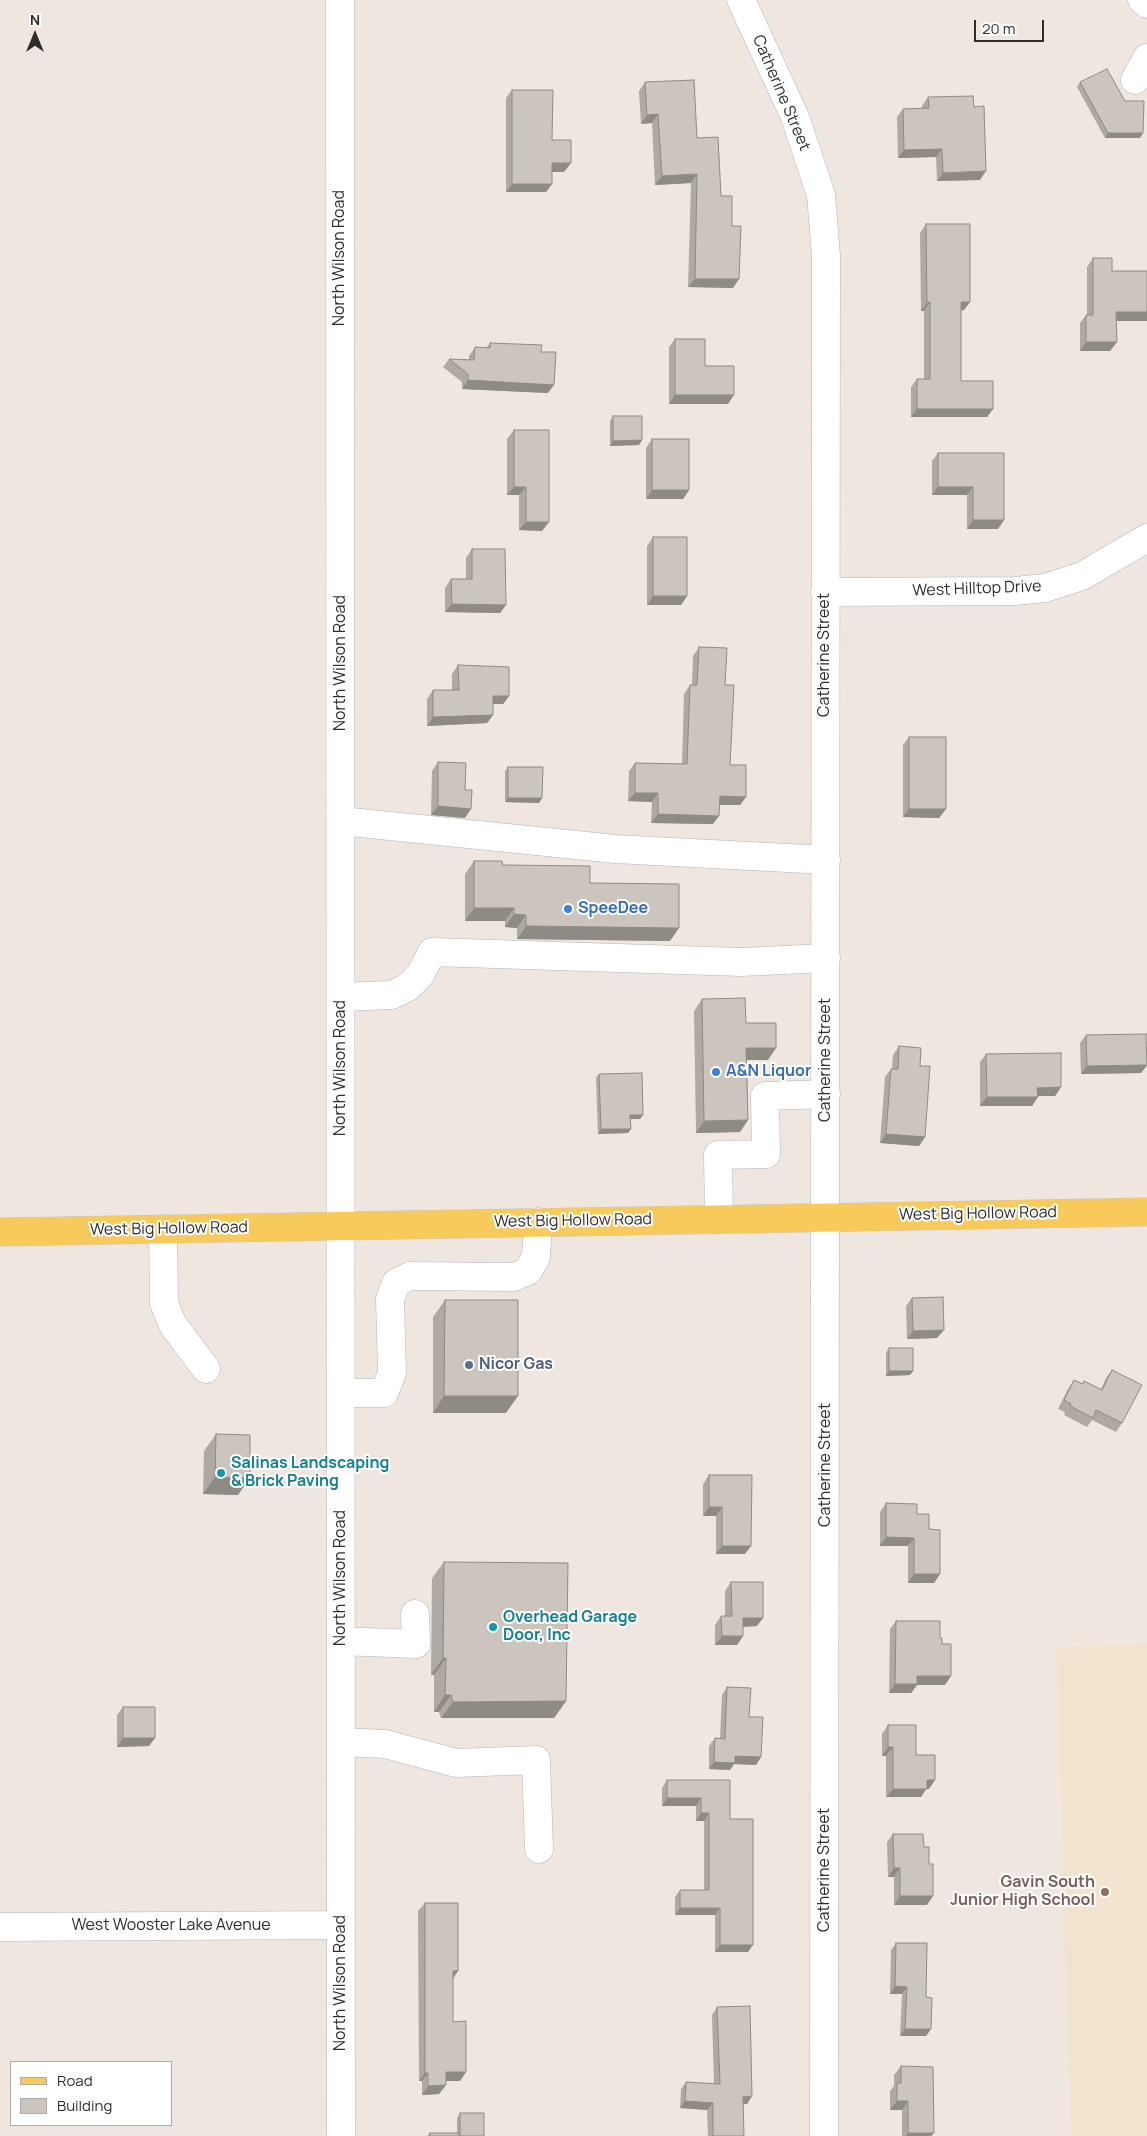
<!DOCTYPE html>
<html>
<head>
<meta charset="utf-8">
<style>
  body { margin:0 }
  #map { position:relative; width:1147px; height:2136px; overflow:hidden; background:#efe7df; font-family:Manrope,sans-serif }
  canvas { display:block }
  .legend { position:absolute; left:10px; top:2061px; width:162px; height:65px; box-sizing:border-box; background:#fff; border:1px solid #ababab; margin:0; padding:6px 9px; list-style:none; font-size:15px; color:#2d2d2d }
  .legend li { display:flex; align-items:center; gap:10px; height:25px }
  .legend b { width:25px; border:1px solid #ababab }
  .north { position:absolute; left:10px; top:10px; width:50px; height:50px; -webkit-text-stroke:4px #fff; paint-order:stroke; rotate:0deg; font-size:14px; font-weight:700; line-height:20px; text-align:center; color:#2d2d2d }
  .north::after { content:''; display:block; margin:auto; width:18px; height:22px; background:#2d2d2d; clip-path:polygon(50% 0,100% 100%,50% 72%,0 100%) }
  .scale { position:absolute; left:974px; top:20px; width:70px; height:22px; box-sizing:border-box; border:2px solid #2d2d2d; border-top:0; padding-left:6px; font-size:15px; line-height:18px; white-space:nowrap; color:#2d2d2d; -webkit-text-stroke:4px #fff; paint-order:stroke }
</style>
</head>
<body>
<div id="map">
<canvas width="1147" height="2136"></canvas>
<ul class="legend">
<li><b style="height:6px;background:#f8c95b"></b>Road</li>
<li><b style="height:14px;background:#cbc5bd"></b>Building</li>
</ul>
<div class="north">N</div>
<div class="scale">20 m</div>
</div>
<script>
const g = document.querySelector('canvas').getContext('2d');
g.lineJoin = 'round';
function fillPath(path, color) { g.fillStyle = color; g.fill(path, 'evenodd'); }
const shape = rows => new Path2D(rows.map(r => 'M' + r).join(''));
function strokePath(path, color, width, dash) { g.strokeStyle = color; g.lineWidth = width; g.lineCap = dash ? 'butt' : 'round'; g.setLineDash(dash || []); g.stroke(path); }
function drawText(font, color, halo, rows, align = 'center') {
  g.font = font + ' Manrope,sans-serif'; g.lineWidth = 4; g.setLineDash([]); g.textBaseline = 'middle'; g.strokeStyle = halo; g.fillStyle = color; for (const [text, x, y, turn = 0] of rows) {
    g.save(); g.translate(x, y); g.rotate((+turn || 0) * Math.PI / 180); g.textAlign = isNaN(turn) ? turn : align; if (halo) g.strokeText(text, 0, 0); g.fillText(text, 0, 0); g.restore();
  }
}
fillPath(shape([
  [1147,1643,1147,2136,1070,2136,1056,1648]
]), '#f1e3ce');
const minor = shape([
  [340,0,341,2136],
  [741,0,795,117,821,195,826,256,824,2136],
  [1142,0,1147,4],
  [1135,80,1147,58],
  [825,592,1015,591,1045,588,1082,576,1147,538],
  [341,821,615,849,826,860],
  [341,997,392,995,408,987,420,975,432,952,741,962,826,958],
  [719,1218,718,1155,766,1154,765,1096,826,1094],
  [163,1229,164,1303,173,1325,206,1369],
  [342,1393,384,1393,392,1373,390,1299,396,1283,410,1276,514,1277,528,1271,536,1257,538,1222],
  [341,1641,416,1644,415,1614],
  [341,1742,385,1744,456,1763,536,1760,539,1849],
  [0,1927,341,1925]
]);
const major = shape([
  [0,1232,1147,1212]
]);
strokePath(minor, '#afb3bd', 29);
strokePath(major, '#c8c8c8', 29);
strokePath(minor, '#fff', 28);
strokePath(major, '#f8c95b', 28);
fillPath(shape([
  [645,82,697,138,721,196,732,226,733,288,688,287,691,183,655,185,652,123,641,124,639,91],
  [1080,82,1140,138,1105,138,1077,87],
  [512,90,552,140,564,172,552,172,552,184,546,192,506,192,506,98],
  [928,97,974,107,980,180,937,181,936,157,898,158,897,117,903,109,922,108,922,106],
  [926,224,964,310,961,311,961,381,993,409,987,417,911,417,911,387,917,379,924,379,924,311,921,311,920,233],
  [1093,258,1112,271,1116,321,1117,342,1110,351,1080,351,1080,323,1086,315,1087,315,1087,267],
  [675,339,705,366,728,404,669,404,669,347],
  [490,343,541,352,548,393,462,389,462,382,443,367,449,359,469,360,469,356,475,347,486,348],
  [613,416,642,440,639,445,610,446,610,421],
  [514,430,549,522,542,531,519,530,519,495,507,495,507,439],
  [652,439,689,490,683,499,646,499,646,448],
  [938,453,1004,453,1004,520,998,529,967,529,967,495,932,495,932,461],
  [653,537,687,596,681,605,647,605,647,546],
  [472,549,506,605,500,613,445,612,445,588,451,579,466,579,466,558],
  [699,647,725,685,730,765,746,797,740,805,720,805,713,824,651,823,652,802,628,801,629,771,635,763,682,764,684,694,690,685,692,685,693,656],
  [458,665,509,696,503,704,493,704,493,715,487,723,427,726,427,699,433,690,452,690,452,674],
  [909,737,946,809,939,818,903,817,903,745],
  [438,762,465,818,431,815,432,771],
  [508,767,542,798,539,803,505,802,505,771],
  [474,861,503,865,590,883,670,941,517,939,517,928,505,927,505,921,465,921,465,874],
  [702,999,746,1023,768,1060,747,1060,748,1120,740,1132,696,1133,694,1011],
  [1086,1035,1147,1065,1141,1073,1081,1074,1080,1043],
  [899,1046,920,1066,925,1137,919,1146,880,1143,885,1077,891,1069,892,1069,893,1055],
  [986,1054,1061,1087,1055,1096,1038,1096,1032,1106,980,1106,980,1062],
  [599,1074,640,1119,630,1119,631,1129,628,1133,598,1134,596,1078],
  [912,1298,937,1338,907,1339,906,1306],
  [445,1300,506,1413,433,1413,433,1317],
  [889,1348,913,1371,910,1375,886,1376,886,1353],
  [1112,1370,1122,1423,1116,1432,1092,1420,1087,1427,1064,1415,1065,1412,1058,1409,1068,1389,1074,1380,1082,1384,1084,1381,1101,1389,1106,1378],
  [216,1434,238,1495,203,1494,204,1451],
  [709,1475,745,1554,716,1554,716,1516,703,1516,703,1484],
  [886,1503,917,1514,929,1529,940,1574,934,1583,908,1583,908,1546,880,1546,880,1512],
  [444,1562,566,1701,554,1718,441,1718,439,1712,434,1712,434,1675,431,1675,432,1578],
  [731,1582,757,1626,743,1627,743,1636,737,1645,715,1645,715,1625,721,1616,725,1616,725,1591],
  [896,1621,940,1638,945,1685,917,1685,911,1693,889,1693,890,1629],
  [727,1687,749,1717,761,1757,756,1765,734,1764,730,1770,709,1769,709,1746,715,1738,720,1738,722,1695],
  [123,1707,149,1746,117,1747,117,1715],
  [888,1725,916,1755,929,1789,926,1789,921,1797,886,1797,886,1756,882,1756,882,1734],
  [667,1780,730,1780,730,1819,748,1952,715,1952,715,1915,675,1915,675,1897,680,1890,704,1890,704,1821,696,1821,696,1806,662,1806,662,1788],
  [893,1834,924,1847,927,1905,894,1905,894,1877,888,1877,887,1842],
  [425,1903,458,1971,453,1977,453,2022,466,2072,460,2081,446,2081,446,2085,439,2094,422,2095,422,2081,419,2081,418,1911],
  [896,1943,926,1997,931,2029,926,2036,900,2036,902,1994,890,1994,891,1950],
  [717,2007,752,2096,747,2104,743,2104,744,2136,708,2136,707,2110,680,2108,681,2089,686,2082,714,2084,712,2015],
  [901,2066,934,2133,931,2136,902,2136,902,2110,890,2110,890,2091,894,2086,894,2075],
  [460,2113,484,2136,427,2136,430,2133,457,2133,457,2118]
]), '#afa9a3');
fillPath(shape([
  [658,114,652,123,641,124,647,115],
  [1108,133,1143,133,1140,138,1105,138],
  [942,149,936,157,898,158,904,150],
  [552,163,571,163,564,172,546,172],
  [986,171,980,180,937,181,943,173],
  [697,174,691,183,655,185,662,176],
  [512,184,552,184,546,192,506,192],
  [695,279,739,279,733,288,688,287],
  [930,302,924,311,921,311,927,303],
  [961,302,970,302,964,310,955,311],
  [1116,312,1147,312,1147,321,1110,321],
  [1086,342,1117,342,1110,351,1080,351],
  [468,380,554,385,548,393,462,389],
  [675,395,734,395,728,404,669,404],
  [917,409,993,409,987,417,911,417],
  [642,440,639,445,610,446,613,441],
  [514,487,526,487,519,495,507,495],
  [938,487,973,487,967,495,932,495],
  [652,490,689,490,683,499,646,499],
  [973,520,1004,520,998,529,967,529],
  [526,522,549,522,542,531,519,530],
  [653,596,687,596,681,605,647,605],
  [452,604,506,605,500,613,445,612],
  [493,696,509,696,503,704,487,704],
  [493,715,487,723,427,726,433,717],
  [635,793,658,793,652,802,628,801],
  [720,796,746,797,740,805,714,805],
  [508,798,542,798,539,803,505,802],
  [438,806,471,809,465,818,431,815],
  [909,809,946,809,939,818,903,817],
  [658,814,719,816,713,824,651,823],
  [474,908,514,908,505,921,465,921],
  [514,914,526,915,517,928,505,927],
  [526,926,679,928,670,941,517,939],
  [746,1048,776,1048,768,1060,738,1060],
  [1147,1065,1141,1073,1081,1074,1087,1066],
  [1061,1087,1055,1096,1031,1096,1037,1088],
  [987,1097,1038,1097,1032,1106,980,1106],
  [630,1115,643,1115,640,1119,627,1119],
  [748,1120,740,1132,696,1133,704,1121],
  [601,1129,631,1129,628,1133,598,1134],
  [886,1134,925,1137,919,1146,880,1143],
  [944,1330,937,1338,907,1339,913,1331],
  [889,1371,913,1371,910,1375,886,1376],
  [444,1396,518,1396,506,1413,433,1413],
  [215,1477,250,1478,238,1495,203,1494],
  [709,1507,722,1507,716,1516,703,1516],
  [886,1537,914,1538,908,1546,880,1546],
  [722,1546,751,1546,745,1554,716,1554],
  [914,1574,940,1574,934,1583,908,1583],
  [743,1618,763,1618,757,1626,737,1627],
  [722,1636,743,1636,737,1645,715,1645],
  [443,1658,446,1658,434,1675,431,1675],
  [917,1676,951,1676,945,1685,917,1685,911,1693,889,1693,895,1684],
  [445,1695,451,1695,439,1712,434,1712],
  [566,1701,554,1718,441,1718,453,1702],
  [123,1738,155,1738,149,1746,117,1747],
  [888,1747,893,1747,886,1756,882,1756],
  [735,1756,761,1757,756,1765,734,1764,730,1770,709,1769,714,1762],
  [927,1780,935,1780,929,1789,926,1789,921,1797,886,1797,893,1789],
  [667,1798,701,1798,696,1806,662,1806],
  [701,1813,709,1813,704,1821,696,1821],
  [894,1868,900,1868,894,1877,888,1877],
  [900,1896,933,1896,927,1905,894,1905],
  [680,1908,720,1908,715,1915,675,1915],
  [720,1945,753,1945,748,1952,715,1952],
  [453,1971,458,1971,452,1980],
  [895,1986,907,1987,902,1994,890,1994],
  [905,2029,931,2029,926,2036,900,2036],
  [446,2072,466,2072,460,2081,439,2081],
  [425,2073,428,2073,422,2081,419,2081],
  [446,2085,439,2094,422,2095,428,2086],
  [752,2096,747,2104,738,2104,743,2097],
  [685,2101,713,2103,707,2110,680,2108],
  [897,2101,908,2101,902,2110,890,2110],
  [908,2133,934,2133,931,2136,906,2136]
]), '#8e8a84');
const building = shape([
  [1107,69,1125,101,1144,101,1143,133,1108,133,1080,82,1107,69],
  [694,80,697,138,718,137,721,196,732,196,732,226,741,226,739,279,695,279,697,174,662,176,658,114,647,115,645,82,694,80],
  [512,90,553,90,552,140,571,140,571,163,552,163,552,184,512,184,512,90],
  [973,96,974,107,984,106,986,171,943,173,942,149,904,150,903,109,929,108,928,97,973,96],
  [926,224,970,224,970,302,961,302,961,381,993,381,993,409,917,409,917,379,930,379,930,302,927,303,926,224],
  [1093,258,1112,258,1112,271,1147,271,1147,312,1116,312,1117,342,1086,342,1086,315,1093,315,1093,258],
  [675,339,705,339,705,366,734,366,734,395,675,395,675,339],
  [490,343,542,345,541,352,556,352,554,385,468,380,468,374,449,359,474,360,475,347,490,348,490,343],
  [613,416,642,416,642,440,613,441,613,416],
  [514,430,549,430,549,522,526,522,526,487,514,487,514,430],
  [652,439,689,439,689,490,652,490,652,439],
  [938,453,1004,453,1004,520,973,520,973,487,938,487,938,453],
  [653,537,687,537,687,596,653,596,653,537],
  [472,549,505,549,506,605,452,604,451,579,472,579,472,549],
  [699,647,727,648,725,685,734,685,730,765,746,765,746,797,720,796,719,816,658,814,658,793,635,793,635,763,687,764,690,685,697,685,699,647],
  [458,665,509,667,509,696,493,696,493,715,433,717,433,690,459,690,458,665],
  [909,737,946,737,946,809,909,809,909,737],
  [438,762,466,763,465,790,472,790,471,809,438,806,438,762],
  [508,767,543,767,542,798,508,798,508,767],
  [474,861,502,861,503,865,590,866,590,883,679,884,679,928,526,926,526,915,514,914,514,908,474,908,474,861],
  [745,998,746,1023,776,1023,776,1048,746,1048,748,1120,704,1121,702,999,745,998],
  [1146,1034,1147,1065,1087,1066,1086,1035,1146,1034],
  [899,1046,921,1048,920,1066,930,1066,925,1137,886,1134,891,1069,898,1069,899,1046],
  [1061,1053,1061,1087,1037,1088,1038,1097,987,1097,986,1054,1061,1053],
  [642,1073,643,1115,630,1115,631,1129,601,1129,599,1074,642,1073],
  [943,1297,944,1330,913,1331,912,1298,943,1297],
  [445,1300,518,1300,518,1396,444,1396,445,1300],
  [889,1348,913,1348,913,1371,889,1371,889,1348],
  [1112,1370,1142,1385,1122,1423,1096,1410,1093,1418,1070,1406,1071,1404,1064,1400,1074,1380,1083,1384,1084,1381,1102,1390,1112,1370],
  [216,1434,250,1435,250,1478,215,1477,216,1434],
  [709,1475,752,1475,751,1546,722,1546,722,1507,709,1507,709,1475],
  [886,1503,917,1504,917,1514,929,1514,929,1529,940,1530,940,1574,914,1574,914,1538,886,1537,886,1503],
  [444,1562,568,1563,566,1701,453,1702,451,1695,445,1695,446,1658,443,1658,444,1562],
  [731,1582,763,1582,763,1618,743,1618,743,1636,722,1636,721,1616,732,1616,731,1582],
  [896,1621,940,1621,940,1638,942,1638,942,1644,951,1644,951,1676,917,1676,917,1684,895,1684,896,1621],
  [727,1687,751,1688,749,1717,763,1717,761,1757,735,1756,735,1763,714,1762,715,1738,725,1739,727,1687],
  [123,1707,155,1707,155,1738,123,1738,123,1707],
  [888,1725,916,1725,916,1755,935,1755,935,1780,927,1780,927,1789,893,1789,893,1747,888,1747,888,1725],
  [667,1780,730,1780,730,1819,753,1819,753,1945,720,1945,720,1908,680,1908,680,1890,709,1890,709,1813,701,1813,701,1798,667,1798,667,1780],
  [893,1834,923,1834,924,1847,929,1847,929,1864,933,1864,933,1896,900,1896,900,1868,894,1868,893,1834],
  [425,1903,458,1903,458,1971,453,1971,453,2022,466,2021,466,2072,446,2072,446,2085,428,2086,428,2073,425,2073,425,1903],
  [896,1943,927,1943,926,1997,932,1998,931,2029,905,2029,907,1987,895,1986,896,1943],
  [750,2006,752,2096,743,2097,744,2136,713,2136,713,2103,685,2101,686,2082,720,2084,717,2007,750,2006],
  [901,2066,933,2067,934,2133,908,2133,908,2101,897,2101,897,2083,901,2083,901,2066],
  [460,2113,484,2113,484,2136,460,2136,460,2113],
  [430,2133,459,2133,459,2136,430,2136,430,2133]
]);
fillPath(building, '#cbc5bd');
strokePath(building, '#8e8a84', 1);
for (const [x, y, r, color] of [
  [568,909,5,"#3f7fe0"],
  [716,1072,5,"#3f7fe0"],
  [469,1365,5,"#5c6f8a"],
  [221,1473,5,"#0f9aa8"],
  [493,1627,5,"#0f9aa8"],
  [1105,1892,5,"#8d6e63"]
]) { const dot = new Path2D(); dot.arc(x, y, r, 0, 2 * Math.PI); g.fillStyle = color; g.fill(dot); strokePath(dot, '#fff', 2); }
drawText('16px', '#2d2d2d', '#fff', [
  ["Catherine Street",781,93,67],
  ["North Wilson Road",340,258,-90],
  ["West Hilltop Drive",977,589,-2],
  ["Catherine Street",825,655,-90],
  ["North Wilson Road",341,663,-90],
  ["Catherine Street",826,1060,-90],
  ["North Wilson Road",341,1068,-90],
  ["West Big Hollow Road",978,1214,-1],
  ["West Big Hollow Road",573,1221,-1],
  ["West Big Hollow Road",169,1229,-1],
  ["Catherine Street",826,1465,-90],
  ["North Wilson Road",341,1578,-90],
  ["Catherine Street",825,1870,-90],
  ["West Wooster Lake Avenue",171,1926],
  ["North Wilson Road",341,1983,-90]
]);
drawText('bold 16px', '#366cbe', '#fff', [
  ["SpeeDee",578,909],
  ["A&N Liquor",726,1072]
], 'left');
drawText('bold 16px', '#4e5e75', '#fff', [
  ["Nicor Gas",479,1365]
], 'left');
drawText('bold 16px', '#0d838f', '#fff', [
  ["Salinas Landscaping",231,1464],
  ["& Brick Paving",231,1482],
  ["Overhead Garage",503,1618],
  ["Door, Inc",503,1636]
], 'left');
drawText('bold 16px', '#785e54', '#fff', [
  ["Gavin South",1095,1883],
  ["Junior High School",1095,1901]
], 'right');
</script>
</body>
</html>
